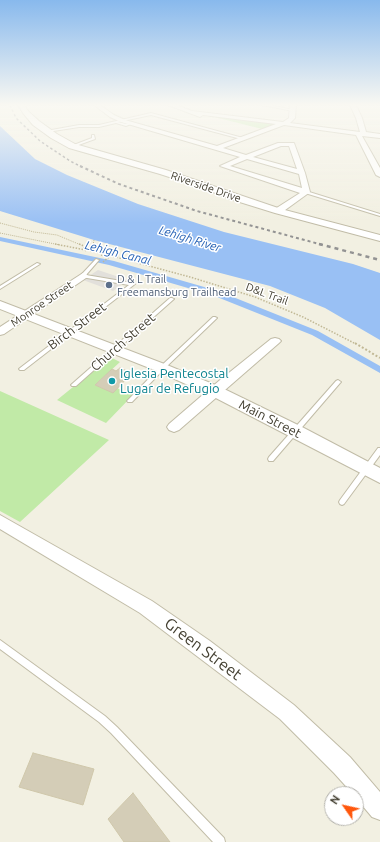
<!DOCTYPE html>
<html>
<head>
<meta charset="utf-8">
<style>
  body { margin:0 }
  #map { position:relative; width:380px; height:842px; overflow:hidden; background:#f2f0e2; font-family:Ubuntu,sans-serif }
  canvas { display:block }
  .north { position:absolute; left:324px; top:786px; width:40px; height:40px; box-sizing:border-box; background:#fff; border:1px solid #b4b3ad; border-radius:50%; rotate:304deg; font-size:11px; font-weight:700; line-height:16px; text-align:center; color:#444032 }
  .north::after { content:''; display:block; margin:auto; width:14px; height:18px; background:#ff570c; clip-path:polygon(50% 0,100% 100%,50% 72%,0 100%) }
</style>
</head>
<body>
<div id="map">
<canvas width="380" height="842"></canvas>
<div class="north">N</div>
</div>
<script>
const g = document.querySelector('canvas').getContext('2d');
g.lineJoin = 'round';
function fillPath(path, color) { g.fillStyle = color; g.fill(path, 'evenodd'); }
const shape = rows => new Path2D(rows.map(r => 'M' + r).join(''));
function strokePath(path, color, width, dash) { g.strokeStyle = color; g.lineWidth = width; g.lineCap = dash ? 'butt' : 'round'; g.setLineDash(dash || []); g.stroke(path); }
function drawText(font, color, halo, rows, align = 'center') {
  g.font = font + ' Ubuntu,sans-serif'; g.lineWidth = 3; g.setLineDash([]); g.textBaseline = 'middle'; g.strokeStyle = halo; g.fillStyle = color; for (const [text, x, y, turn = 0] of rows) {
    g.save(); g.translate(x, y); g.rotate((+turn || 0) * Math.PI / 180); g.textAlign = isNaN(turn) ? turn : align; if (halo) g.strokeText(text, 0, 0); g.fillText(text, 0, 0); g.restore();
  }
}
fillPath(shape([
  [202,114,278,124,262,129],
  [110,357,120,362,95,385,112,392,117,388,133,395,106,423,57,400],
  [0,391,109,440,20,522,0,511]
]), '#c1eaa7');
fillPath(shape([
  [98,270,128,280,113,291,83,280]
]), '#e2e0db');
fillPath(shape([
  [0,126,35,159,67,175,138,204,224,232,353,264,380,273,380,340,325,308,270,286,94,240,0,211]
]), '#99c0f4');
fillPath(shape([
  [0,237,114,261,218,291,318,331,380,366,380,373,312,335,212,295,109,265,0,241,0,237]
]), '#99c0f4');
const building = shape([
  [120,368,127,371,125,374,129,376,113,393,95,385,112,369,116,371,120,368],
  [33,753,94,769,83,805,19,787,33,753],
  [133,793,170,842,124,842,108,819,133,793]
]);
fillPath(building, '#d4cdb7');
strokePath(building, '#cfc7aa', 1);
const service = shape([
  [262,105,269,105,294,110,293,111,262,105],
  [151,113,243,138,241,139,151,115,118,122,126,124,132,122,133,123,126,126,116,123,99,127,79,127,47,132,46,131,79,125,99,125,151,113],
  [92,135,94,135,95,139,73,147,71,146,92,138,92,135],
  [306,191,380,214,380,216,305,193,305,191,306,191],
  [96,259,99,260,86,275,133,283,135,284,24,370,20,370,19,369,20,368,129,285,81,277,81,275,96,259],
  [37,263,40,264,0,289,0,286,37,263],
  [170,298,172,298,174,299,76,386,72,386,71,385,72,384,170,298],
  [213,317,215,317,217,318,164,369,132,402,128,402,127,401,128,400,160,367,213,317],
  [338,380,341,382,340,383,273,461,269,461,268,459,269,457,336,381,338,380],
  [378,448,380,448,380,455,344,504,342,505,340,504,339,502,340,500,378,448],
  [0,640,105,716,117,727,224,838,225,842,213,842,111,733,99,722,0,649,0,640]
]);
const minor = shape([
  [94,105,100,105,114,115,125,120,217,146,276,124,203,115,200,117,168,105,176,105,192,111,283,122,289,118,290,105,296,105,295,118,290,123,360,132,356,118,350,105,356,105,362,118,366,132,380,134,380,138,362,136,380,168,380,177,376,175,356,135,284,125,223,148,246,155,278,143,294,143,305,173,310,192,281,213,275,213,275,209,300,193,220,166,240,157,121,122,110,117,94,105],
  [281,146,289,146,297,169,253,157,281,146],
  [247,159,299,174,302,188,230,166,247,159],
  [83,273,86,274,88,276,86,278,4,334,0,335,0,327,83,273],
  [275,338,279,339,281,341,279,343,179,430,174,432,169,430,167,427,169,424,220,380,271,339,275,338],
  [0,515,152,601,210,641,294,705,350,757,380,792,380,820,372,817,356,798,356,794,353,794,334,773,280,719,140,613,0,529,0,515]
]);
const tertiary = shape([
  [18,105,24,105,28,111,39,121,57,134,75,144,166,170,281,209,380,235,380,241,275,213,230,199,203,188,160,174,69,148,51,138,33,125,23,113,18,105],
  [0,301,167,365,220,387,302,427,380,468,380,483,210,395,157,371,0,309,0,301]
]);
strokePath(service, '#c1bca7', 2);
strokePath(minor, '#c1bca7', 2);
strokePath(tertiary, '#c1bca7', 2);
strokePath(shape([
  [0,223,34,232,57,235,81,245],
  [0,233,60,245],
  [93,245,94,240]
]), '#c1b895', 1, [1, 1]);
strokePath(shape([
  [55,244,101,253,190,277,255,297,303,317,356,344],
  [79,244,82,245,86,251],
  [93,244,93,247,97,252],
  [101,255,109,257],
  [103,262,109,257]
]), '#c1b895', 1.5, [1.5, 1.5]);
strokePath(shape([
  [355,343,380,358]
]), '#c1b895', 2, [2, 2]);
fillPath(service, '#fff');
fillPath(minor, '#fff');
fillPath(tertiary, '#fff');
strokePath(shape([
  [10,105,16,118,40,141,70,161,82,167]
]), '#939393', 1.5, [2.5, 2.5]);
strokePath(shape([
  [80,166,119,184,197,211,323,245]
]), '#939393', 2, [3, 3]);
strokePath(shape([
  [319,244,380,260]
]), '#939393', 2.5, [4, 4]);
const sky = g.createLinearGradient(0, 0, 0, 223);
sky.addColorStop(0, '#88b9ed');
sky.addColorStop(0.47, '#f9f8f2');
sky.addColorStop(1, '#f9f8f200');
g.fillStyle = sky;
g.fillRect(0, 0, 380, 223);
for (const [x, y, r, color] of [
  [109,285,4,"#5c6f8a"],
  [112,381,4,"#0f9aa8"]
]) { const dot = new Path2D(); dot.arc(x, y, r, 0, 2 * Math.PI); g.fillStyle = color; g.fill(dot); strokePath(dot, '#fff', 1.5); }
drawText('11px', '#444032', '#fff', [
  ["Riverside Drive",206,187,19],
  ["D&L Trail",267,294,20],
  ["Monroe Street",42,304,-34]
]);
drawText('11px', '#4e5e75', '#fff', [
  ["D & L Trail",117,279],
  ["Freemansburg Trailhead",117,292]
], 'left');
drawText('italic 12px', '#2662b5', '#fff', [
  ["Lehigh River",190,239,17],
  ["Lehigh Canal",118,253,14]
]);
drawText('13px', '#444032', '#fff', [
  ["Birch Street",77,326,-37],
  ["Church Street",123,342,-41],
  ["Main Street",270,419,27]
]);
drawText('13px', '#0d838f', '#fff', [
  ["Iglesia Pentecostal",120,374],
  ["Lugar de Refugio",120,389]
], 'left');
drawText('16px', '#444032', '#fff', [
  ["Green Street",203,649,37]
]);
</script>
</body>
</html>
